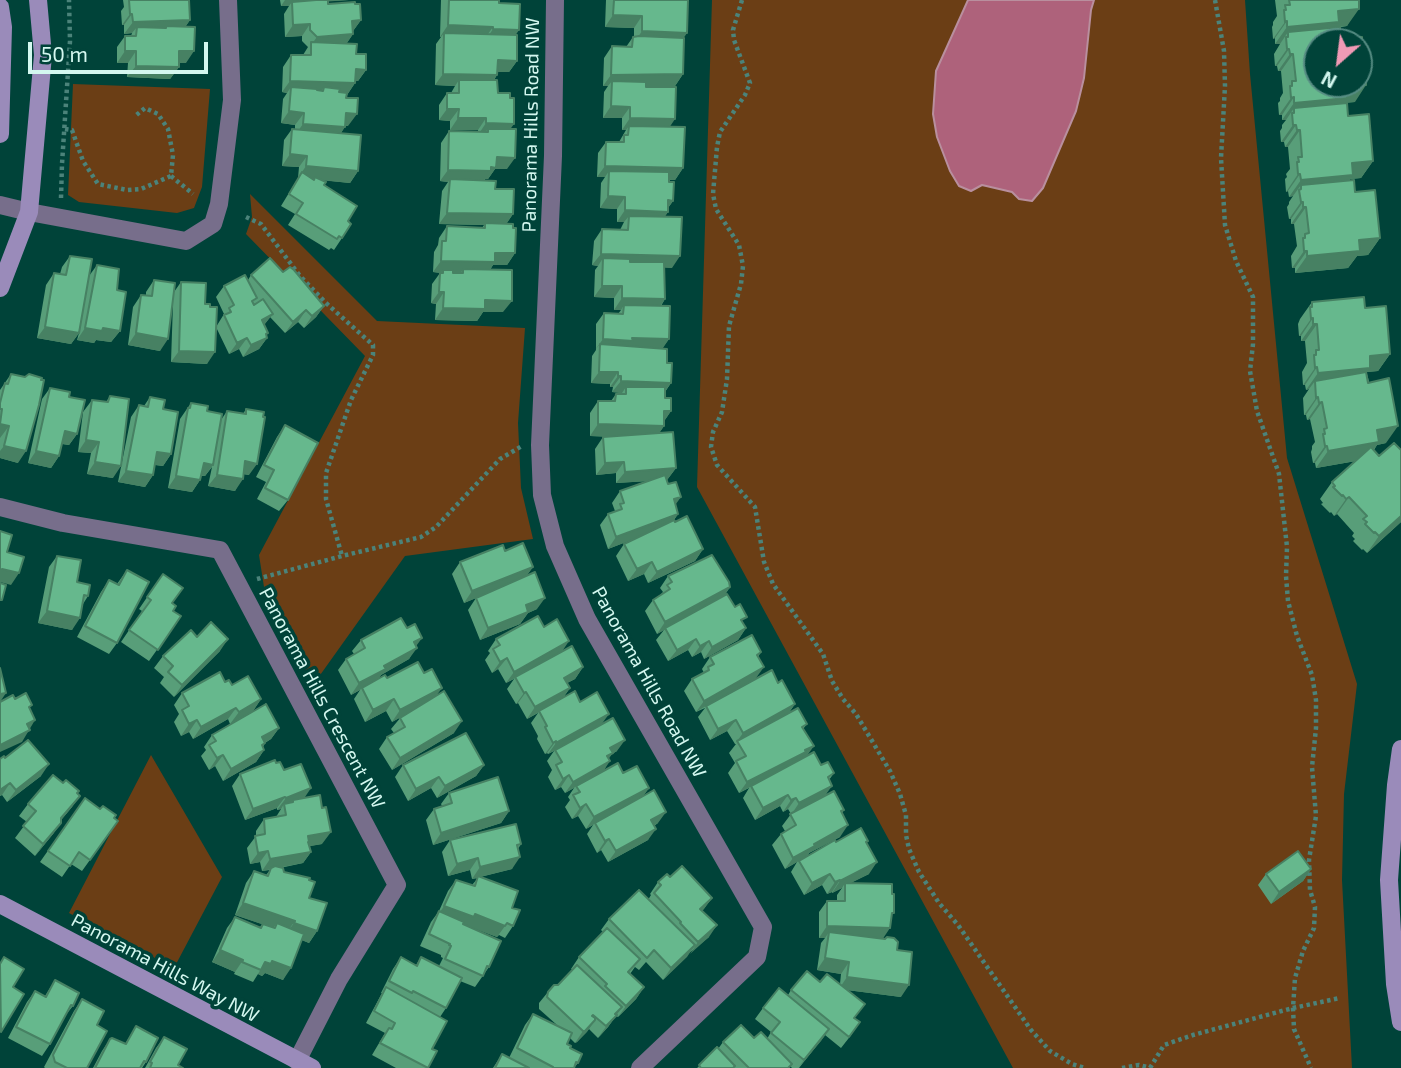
<!DOCTYPE html>
<html>
<head>
<meta charset="utf-8">
<style>
  body { margin:0 }
  #map { position:relative; width:1401px; height:1068px; overflow:hidden; background:#004339; font-family:"Exo 2",sans-serif }
  canvas { display:block }
  .north { position:absolute; left:1303px; top:28px; width:70px; height:70px; box-sizing:border-box; background:#004339; border:2px solid #558b82; border-radius:50%; rotate:208deg; font-size:19px; font-weight:700; line-height:28px; text-align:center; color:#d4f8f0 }
  .north::after { content:''; display:block; margin:auto; width:24px; height:32px; background:#f09ab5; clip-path:polygon(50% 0,100% 100%,50% 72%,0 100%) }
  .scale { position:absolute; left:28px; top:42px; width:180px; height:32px; box-sizing:border-box; border:4px solid #d4f8f0; border-top:0; padding-left:9px; font-size:21px; line-height:24px; white-space:nowrap; color:#d4f8f0; -webkit-text-stroke:5px #004339; paint-order:stroke }
</style>
</head>
<body>
<div id="map">
<canvas width="1401" height="1068"></canvas>
<div class="north">N</div>
<div class="scale">50 m</div>
</div>
<script>
const g = document.querySelector('canvas').getContext('2d');
g.lineJoin = 'round';
function fillPath(path, color) { g.fillStyle = color; g.fill(path, 'evenodd'); }
const shape = rows => new Path2D(rows.map(r => 'M' + r).join(''));
function strokePath(path, color, width, dash) { g.strokeStyle = color; g.lineWidth = width; g.lineCap = dash ? 'butt' : 'round'; g.setLineDash(dash || []); g.stroke(path); }
function drawText(font, color, halo, rows, align = 'center') {
  g.font = font + ' "Exo 2",sans-serif'; g.lineWidth = 7; g.setLineDash([]); g.textBaseline = 'middle'; g.strokeStyle = halo; g.fillStyle = color; for (const [text, x, y, turn = 0] of rows) {
    g.save(); g.translate(x, y); g.rotate((+turn || 0) * Math.PI / 180); g.textAlign = isNaN(turn) ? turn : align; if (halo) g.strokeText(text, 0, 0); g.fillText(text, 0, 0); g.restore();
  }
}
fillPath(shape([
  [712,0,1245,0,1250,74,1287,458,1357,684,1344,794,1342,880,1352,1068,1013,1068,697,487],
  [73,84,210,89,202,187,194,208,177,213,79,202,68,195],
  [250,194,377,321,525,328,518,423,521,488,533,539,405,556,313,685,264,587,259,555,365,356,246,234,252,217],
  [151,755,222,877,174,968,69,913]
]), '#6b3e15');
const water = shape([
  [968,0,1094,0,1091,10,1084,78,1076,111,1043,188,1032,201,1019,199,1012,192,982,185,971,191,959,186,950,171,937,137,933,114,936,71,968,0]
]);
fillPath(water, '#ae627b');
strokePath(water, '#b98f9e', 2);
strokePath(shape([
  [742,0,733,30,734,40,750,83,745,95,720,132,717,147,713,194,716,209,739,245,743,266,741,284,729,326,727,379,722,412,713,432,711,447,717,465,755,507,764,562,773,584,823,654,832,681,843,699,856,714,890,771,900,794,906,815,906,835,909,849,919,872,939,903,958,925,1031,1030,1050,1051,1072,1064,1085,1068],
  [1215,0,1224,51,1225,86,1221,158,1225,225,1236,261,1253,297,1253,344,1250,371,1257,411,1279,474,1287,547,1286,576,1288,601,1297,636,1312,675,1316,700,1316,728,1312,767,1316,816,1309,860,1310,890,1315,907,1314,928,1303,951,1295,978,1293,1008,1294,1029,1311,1068],
  [65,129,72,130,83,161,98,184,127,190,141,189,171,176,173,155,168,129,158,114,145,108,134,117],
  [171,176,193,194],
  [61,198,62,164,70,41,69,0],
  [246,217,261,224,300,276,326,303,373,345,373,355,351,400,326,473,326,499,342,556],
  [257,579,342,556,421,537,436,527,500,459,522,446],
  [1122,1068,1139,1065,1151,1068],
  [1150,1068,1164,1045,1193,1035,1293,1008,1340,998]
]), '#4b837a', 4.5, [3.5, 3.5]);
strokePath(shape([
  [555,0,553,156,540,445,542,495,555,546,587,619,763,927,757,957,640,1068],
  [0,205,29,212,186,241,213,224,219,204,232,100,228,0],
  [0,507,63,523,220,550,397,885,339,979,297,1061]
]), '#776e8b', 18);
strokePath(shape([
  [0,7,3,27,0,134],
  [0,288,29,212,43,55,38,0],
  [1401,749,1396,785,1389,880,1395,984,1401,1022],
  [0,904,312,1068]
]), '#9a8bba', 18);
fillPath(shape([
  [123,0,189,0,190,20,185,27,186,63,179,63,179,67,170,79,127,77,128,63,117,63,117,47,125,36,131,36,132,33,124,34,124,25,122,25,121,11,124,7],
  [280,0,349,0,328,1,328,4,355,4,361,20,353,31,353,34,346,44,356,54,366,70,358,81,355,81,355,83,347,95,348,126,345,126,341,133,358,171,350,183,322,180,324,185,348,221,342,238,334,250,331,248,329,250,288,225,295,214,281,206,298,178,299,167,282,166,284,140,292,129,295,129,295,125,281,123,283,99,287,93,282,92,283,67,291,55,303,55,308,47,302,41,302,36,285,37,284,14,289,6,281,6],
  [441,0,499,0,499,3,516,35,517,61,509,72,497,72,497,75,494,80,510,129,507,169,495,169,488,179,485,179,485,180,495,189,513,214,506,224,515,253,507,265,493,265,490,270,503,312,483,312,477,321,435,320,436,304,431,303,432,284,440,273,441,273,433,272,434,252,438,245,439,238,447,226,482,228,484,225,439,224,442,191,448,182,440,181,441,143,449,131,478,132,478,130,450,130,450,121,439,120,439,105,447,93,451,93,455,86,435,85,436,44,441,37,440,37],
  [606,0,614,0,684,38,683,74,675,86,646,86,670,127,683,168,675,180,669,180,673,201,668,208,668,212,664,217,672,268,665,267,665,299,661,306,669,339,662,348,671,383,665,392,665,398,671,411,664,421,664,426,659,433,676,468,667,480,678,514,674,520,703,549,695,561,648,583,644,574,628,581,616,556,624,544,639,537,608,549,600,525,608,514,615,511,612,503,620,491,648,481,616,483,616,473,596,475,595,449,603,437,613,437,590,436,590,413,598,401,611,401,616,394,621,394,622,393,612,392,613,387,610,387,610,384,591,383,592,356,596,350,596,324,604,313,618,314,621,310,614,310,614,298,594,297,595,270,598,266,592,265,594,241,602,229,620,230,624,222,617,222,617,209,600,208,601,183,605,177,597,177,598,153,606,142,619,142,626,130,622,130,622,118,603,118,604,92,608,86,603,86,604,58,612,46,626,47,633,37,634,37,634,28,605,27],
  [1275,0,1359,0,1347,26,1336,28,1341,39,1355,102,1343,103,1348,116,1373,161,1361,178,1350,179,1349,181,1380,238,1368,255,1357,256,1348,268,1295,273,1295,268,1292,268,1291,256,1297,246,1294,224,1291,224,1291,219,1289,219,1287,207,1289,204,1289,202,1293,196,1289,197,1288,191,1286,192,1285,179,1287,177,1286,174,1290,169,1288,147,1285,147,1284,142,1281,142,1280,131,1282,128,1282,125,1286,120,1282,120,1282,115,1279,115,1278,103,1280,101,1280,98,1283,93,1281,71,1278,71,1277,66,1275,66,1274,54,1280,44,1275,44,1275,38,1273,39,1272,27,1273,25,1273,22,1277,16],
  [70,256,89,276,97,265,117,290,120,331,111,342,96,340,94,343,77,340,79,333,71,344,37,338,46,285,54,273,60,274,62,267],
  [283,272,324,306,316,317,304,328,298,322,285,333,270,317,264,325,268,333,266,335,267,338,259,349,243,357,239,349,229,354,216,327,207,364,171,362,173,303,160,351,128,345,133,307,141,295,146,295,146,292,154,280,174,292,181,282,210,307,216,327,224,314,216,297,224,286,248,280,251,275],
  [1312,302,1365,308,1390,354,1378,371,1367,372,1367,374,1386,443,1377,445,1374,450,1401,522,1367,553,1363,549,1362,550,1353,541,1355,539,1352,536,1354,533,1337,514,1334,516,1331,512,1330,513,1321,504,1323,503,1320,499,1332,482,1356,461,1316,468,1315,463,1313,463,1311,452,1312,449,1312,446,1315,442,1310,419,1307,420,1306,415,1304,415,1303,398,1309,389,1306,390,1305,385,1303,385,1302,372,1307,363,1305,341,1301,341,1301,336,1299,336,1298,324,1300,319],
  [11,374,18,463,0,458,0,390],
  [50,388,69,397,77,434,69,445,62,444,59,456,51,468,28,463,42,399],
  [110,396,113,478,87,474,91,453,78,452,83,412,92,400,106,402],
  [150,397,163,409,171,454,163,466,155,465,153,475,145,487,118,482,131,417,139,405,144,406],
  [191,403,221,420,227,411,243,414,246,409,249,475,243,474,235,491,208,486,212,467,205,476,201,476,200,480,192,492,168,488,180,419],
  [285,425,288,500,279,511,257,499,266,482,256,477,277,437],
  [505,551,533,567,526,576,537,609,528,613,520,624,480,640,468,610,476,598,488,593,464,603,452,574,460,562],
  [57,556,88,596,83,604,72,630,38,623,49,567],
  [127,570,117,643,109,654,77,637,101,592,109,580,117,584],
  [163,574,173,611,181,616,149,661,121,642,142,611,139,609],
  [668,576,730,587,724,596,746,628,738,640,704,659,701,652,692,657,688,650,668,661,656,640,664,630,657,634,645,611,653,600,660,595,663,592,660,588],
  [544,627,563,651,583,667,575,679,567,683,570,688,563,698,580,702,602,724,617,751,612,754,609,758,604,771,623,773,649,788,643,796,658,823,654,826,648,840,608,862,601,850,597,853,587,834,593,825,586,829,578,816,572,819,565,807,570,800,568,797,574,788,565,793,561,787,555,790,548,777,552,770,547,761,554,751,548,754,547,753,545,754,537,739,538,736,531,723,538,713,527,719,518,703,516,704,507,689,514,679,506,683,498,669,492,673,485,660,490,653,488,651,496,639],
  [197,637,220,651,174,697,160,683,164,677,154,668,163,656],
  [361,640,416,646,409,659,381,675,379,678,387,678,437,695,454,733,392,770,379,749,387,737,394,733,391,729,401,717,392,722,386,711,365,722,354,699,360,690,351,695,338,670,346,659,354,654,352,651],
  [761,652,758,657,756,678,778,683,795,704,788,714,807,724,803,729,806,756,834,773,829,780,826,795,844,810,842,813,840,837,809,853,808,855,836,842,866,843,869,874,850,883,891,916,883,938,897,950,901,997,847,990,855,1018,852,1034,841,1048,825,1035,799,1068,792,1068,790,1066,789,1068,697,1068,718,1049,723,1042,754,1038,767,1039,771,1032,755,1019,763,1008,788,995,791,990,820,982,840,984,841,974,817,970,821,943,825,938,819,938,819,912,827,901,837,901,837,895,842,888,832,893,832,892,827,894,822,885,804,895,791,872,797,862,785,869,772,845,781,834,785,831,782,826,791,814,788,809,783,812,780,806,755,820,743,798,749,788,739,793,728,773,735,763,729,753,736,744,735,744,727,731,710,740,698,717,705,708,696,712,684,691,692,679,704,673,702,669,710,657],
  [225,682,261,699,253,711,279,728,271,739,265,743,263,747,264,750,256,762,223,781,215,766,209,770,201,756,206,750,204,747,212,735,230,724,228,719,193,739,189,732,181,736,174,722,179,714,174,705,182,693],
  [5,758,41,776,7,802,2,795,0,796,0,759],
  [276,763,284,770,304,798,322,844,309,846,311,852,303,863,280,868,309,898,317,931,309,943,302,940,283,980,265,973,262,976,258,974,253,982,234,974,235,972,212,962,227,928,235,917,260,927,262,924,235,915,246,883,254,871,266,875,270,870,262,871,260,862,250,864,247,848,256,836,256,831,264,819,276,817,281,809,277,810,277,808,245,820,232,786,240,774],
  [403,765,484,765,476,776,437,798,431,788,408,801,395,777],
  [63,783,77,793,72,807,61,820,53,834,35,856,15,838,27,822,19,816,28,804],
  [449,793,509,811,501,823,433,845,426,820,434,809,442,806,441,804],
  [85,798,118,821,82,871,71,864,62,877,40,862],
  [450,840,521,844,518,849,512,869,480,877,512,908,513,926,505,938,499,935,497,937,468,926,489,967,475,987,460,981,446,1008,440,1017,428,1068,396,1068,372,1055,385,1033,366,1023,382,993,381,993,393,969,401,957,416,965,421,957,439,966,443,958,441,957,441,955,420,946,431,922,439,911,448,891,456,880,472,885,478,878,472,879,470,870,448,876,442,852],
  [1311,869,1303,881,1271,904,1258,885,1266,874],
  [670,877,712,898,702,911,709,937,689,953,663,980,646,962,639,970,635,967,630,974,644,987,636,999,618,1017,616,1016,608,1027,598,1038,589,1029,577,1042,575,1043,570,1038,567,1044,578,1063,574,1068,493,1068,502,1054,509,1058,525,1025,533,1014,557,1025,539,1009,539,1003,548,992,558,985,573,970,571,969,579,957,603,932,601,930,609,919,648,900,651,895,650,894,658,882],
  [55,980,73,1006,64,1017,50,1044,42,1056,8,1038,27,1002,35,991,45,996],
  [82,999,97,1025,87,1068,45,1068,44,1067,74,1011],
  [136,1026,146,1062,142,1068,93,1068,102,1051,110,1039,125,1044],
  [164,1037,178,1065,183,1068,145,1068,156,1048]
]), '#589e79');
fillPath(shape([
  [285,0,349,0,307,3,292,2,289,6,281,6],
  [1359,9,1347,26,1336,27,1328,39,1288,37,1288,32,1280,44,1275,44,1287,27,1338,11],
  [130,14,132,14,124,25,122,25],
  [613,15,642,16,634,28,605,27],
  [190,20,182,32,166,26,162,32,137,27,132,33,124,34,133,22],
  [361,20,353,31,352,21],
  [1287,21,1275,38,1273,39,1285,22],
  [310,24,302,36,285,37,293,25],
  [448,25,493,27,485,38,444,33,441,37,440,37],
  [493,29,519,30,511,42,485,41],
  [642,31,687,33,679,45,634,43],
  [353,34,345,46,311,45,317,37],
  [1287,49,1289,49,1277,66,1275,66],
  [125,51,136,51,128,63,117,63],
  [179,51,194,51,186,63,171,63],
  [1290,54,1293,54,1281,71,1278,71],
  [498,60,517,61,509,72,490,72],
  [136,66,179,67,170,79,127,77],
  [356,69,366,70,358,81,348,81],
  [443,74,497,75,489,87,459,80,455,86,435,85],
  [683,74,675,86,612,86,612,81,608,86,603,86,611,75],
  [290,81,355,83,347,95,321,94,323,91,324,87,319,94,291,87,287,93,282,92],
  [1366,85,1355,102,1343,103,1294,113,1294,108,1286,120,1282,120,1294,103,1345,87],
  [1294,97,1282,115,1279,115,1291,98],
  [611,106,630,107,622,118,603,118],
  [447,109,459,109,450,121,439,120],
  [289,111,304,113,295,125,281,123],
  [346,113,357,114,348,126,338,125],
  [458,118,486,118,478,130,450,130],
  [630,118,675,119,667,131,629,126,626,130,622,130],
  [486,123,514,124,506,135,488,132,488,129,483,135,478,135],
  [303,124,345,127,337,139,295,135],
  [1293,125,1296,125,1284,142,1281,142],
  [1297,130,1300,130,1288,147,1285,147],
  [290,154,307,156,299,167,282,166],
  [497,157,515,158,507,169,495,169,488,179,485,179,483,183,450,179,448,182,440,181,448,170],
  [1373,161,1361,178,1350,179,1341,192,1301,189,1301,185,1293,196,1289,197,1301,180,1352,163],
  [306,166,358,171,350,183,298,178,302,172,298,178],
  [605,166,683,168,675,180,609,178,609,171,605,177,597,177],
  [1298,174,1300,174,1288,191,1286,192],
  [608,196,625,197,617,209,600,208],
  [668,200,673,201,665,212,668,212,660,224,629,216,624,222,617,222,625,210],
  [1301,202,1303,202,1291,219,1289,219],
  [1303,207,1306,207,1294,224,1291,224],
  [447,213,513,214,505,226,485,223,484,225,439,224],
  [1380,238,1368,255,1357,256,1348,268,1295,273,1307,256,1359,240],
  [1304,251,1307,251,1295,268,1292,268],
  [495,253,515,253,507,265,493,265,487,274,463,269,461,273,443,273,443,270,441,273,433,272,441,261],
  [601,254,680,256,672,268,603,266,603,258,598,266,592,265],
  [602,286,622,286,614,298,594,297],
  [439,292,444,292,436,304,431,303],
  [622,298,665,299,657,311,624,305,621,310,614,310],
  [485,300,512,301,503,312,483,312,477,321,435,320,443,308],
  [324,306,316,317,304,328,312,316],
  [306,310,298,322,285,333,293,322],
  [273,314,264,325,262,320],
  [1313,318,1301,336,1299,336,1311,319],
  [1313,324,1317,324,1305,341,1301,341],
  [45,327,79,333,71,344,37,338],
  [85,328,103,328,120,331,111,342,96,340,94,343,77,340],
  [136,333,168,339,160,351,128,345],
  [268,333,263,340,267,338,259,349,243,357,251,345],
  [247,338,239,349,229,354,237,343],
  [632,338,669,339,661,351,600,344,595,350,603,339],
  [179,351,215,352,207,364,171,362],
  [1390,354,1378,371,1367,372,1358,385,1315,381,1309,389,1306,390,1318,373,1370,356],
  [1317,367,1305,385,1303,385,1315,368],
  [599,372,618,372,610,384,591,383],
  [618,376,621,376,613,387,610,387],
  [621,381,671,383,663,394,626,387,622,393,612,392],
  [1318,397,1306,415,1304,415,1316,398],
  [1322,402,1310,419,1307,420,1319,403],
  [664,411,671,411,663,423],
  [0,424,9,426,0,438],
  [598,424,664,426,656,438,590,436],
  [1398,426,1386,443,1377,445,1367,459,1316,468,1328,451,1377,430],
  [65,431,77,434,69,445,57,443],
  [86,440,99,442,91,453,78,452],
  [4,446,26,451,18,463,0,458,0,451],
  [1325,446,1327,446,1315,463,1313,463],
  [36,451,59,456,51,468,28,463],
  [157,452,171,454,163,466,149,464],
  [245,461,257,464,249,475,237,473],
  [95,462,121,466,113,478,87,474],
  [624,462,616,473,596,475,605,463],
  [204,463,213,465,205,476,195,475],
  [676,468,667,480,616,483,625,472],
  [126,471,153,475,145,487,118,482],
  [217,475,243,479,235,491,208,486],
  [176,476,200,480,192,492,168,488],
  [681,497,673,508,674,499],
  [1349,497,1337,514,1334,516,1346,499],
  [678,514,670,525,608,549,616,537],
  [1401,516,1401,522,1367,553,1379,536],
  [703,549,695,561,648,583,657,572],
  [652,562,644,574,628,581,637,569],
  [533,567,525,578,464,603,472,591],
  [2,569,19,573,11,585,0,582,0,571],
  [730,587,722,599,657,634,665,622],
  [545,598,537,609,528,613,520,624,480,640,488,628,526,605],
  [47,611,80,618,72,630,38,623],
  [746,628,738,640,704,659,712,647],
  [422,638,414,649,414,642],
  [228,639,220,651,174,697,182,685],
  [696,639,688,650,668,661,677,650],
  [569,641,561,653,506,683,514,672],
  [709,641,701,652,692,657,700,646],
  [417,648,409,659,381,675,378,680,362,688,360,690,351,695,359,683,384,666],
  [507,658,498,669,492,673,500,662],
  [583,667,575,679,556,689,564,678],
  [764,667,756,678,706,706,696,712,704,701],
  [442,688,434,699,392,722,400,710],
  [570,688,562,699,527,719,535,707],
  [526,692,518,703,516,704,524,693],
  [6,693,0,702,0,694],
  [261,699,253,711,230,724,239,712],
  [394,699,386,711,365,722,373,710],
  [795,704,787,715,737,741,735,744,743,733],
  [236,708,228,719,193,739,201,727],
  [609,714,601,725,548,754,556,743],
  [35,720,22,742,0,752,0,745,27,724],
  [197,720,189,732,181,736,189,724],
  [736,720,727,731,710,740,718,729],
  [462,721,454,733,392,770,400,758],
  [279,728,271,739,254,749,262,737],
  [625,740,617,751,612,754,604,764,610,761,602,773,576,786,574,788,565,793,573,782,610,748],
  [556,741,547,753,545,754,553,743],
  [265,743,258,754,264,750,256,762,223,781,231,769],
  [814,746,806,757,739,793,747,782],
  [223,755,215,766,209,770,217,758],
  [49,764,41,776,7,802,16,790],
  [484,765,476,776,437,798,445,786],
  [569,775,561,787,555,790,563,779],
  [439,777,431,788,408,801,416,789],
  [10,783,2,795,0,796,0,790],
  [832,786,824,797,791,815,799,803],
  [311,788,303,800,293,802,293,800,289,805,284,804,281,809,277,810,286,798],
  [649,788,641,799,595,823,593,825,586,829,594,817],
  [788,795,780,806,755,820,763,808],
  [80,796,72,807,53,830,61,818],
  [285,797,277,808,245,820,253,809],
  [796,798,788,809,783,812,791,800],
  [586,804,578,816,572,819,580,808],
  [509,811,501,823,433,845,441,833],
  [666,812,658,823,643,832,651,820],
  [61,823,53,834,35,856,43,844],
  [848,825,840,837,809,853,806,858,799,861,785,869,793,858,814,844],
  [656,829,648,840,608,862,616,851],
  [331,832,322,844,306,847,308,836],
  [609,839,601,850,597,853,605,841],
  [268,851,260,862,250,864,258,853],
  [311,852,303,863,262,871,270,859],
  [520,857,512,869,472,879,480,867],
  [478,858,470,870,448,876,457,864],
  [877,862,869,874,845,886,845,883,842,888,832,893,840,881],
  [1311,869,1303,881,1271,904,1279,892],
  [830,874,822,885,804,895,812,883],
  [840,880,832,892,827,894,835,882],
  [712,898,704,909,692,921,700,909],
  [243,903,295,921,286,933,277,923,273,928,235,915],
  [444,906,475,914,505,926,497,937,468,926,436,918],
  [294,923,317,931,309,943,286,934],
  [717,925,709,937,690,954,698,942],
  [827,926,890,928,882,940,829,932,825,938,819,938],
  [695,945,687,957,663,980,671,968],
  [220,950,243,960,235,972,212,962],
  [825,958,849,962,841,974,817,970],
  [272,961,291,968,283,980,265,973,262,976,258,974,265,962],
  [847,977,909,985,901,997,839,989],
  [644,987,636,999,618,1017,626,1006],
  [622,1007,608,1027,598,1038,615,1014],
  [595,1020,587,1032,577,1042,575,1043,583,1031],
  [829,1029,821,1041,798,1068,804,1060]
]), '#478163');
const building = shape([
  [129,0,189,0,190,20,133,22,132,14,130,14,129,0],
  [316,0,328,0,328,4,355,2,355,4,360,4,361,20,352,21,353,34,317,37,310,30,310,24,293,25,292,2,316,0],
  [449,0,499,0,499,3,520,4,519,30,493,29,493,27,448,25,449,0],
  [614,0,688,0,687,33,642,31,642,16,613,15,614,0],
  [1289,0,1359,0,1359,9,1338,11,1339,22,1287,27,1287,21,1285,22,1284,10,1286,10,1285,5,1290,5,1289,0],
  [166,26,195,27,194,51,179,51,179,67,136,66,136,51,125,51,125,36,136,36,137,27,166,28,166,26],
  [1340,27,1341,39,1362,37,1366,85,1345,87,1347,98,1294,103,1294,97,1291,98,1290,86,1292,86,1292,81,1296,81,1293,54,1290,54,1289,49,1287,49,1286,37,1288,37,1288,32,1340,27],
  [1317,42,1359,42,1359,84,1317,84,1317,42],
  [444,33,517,35,517,61,498,60,497,75,443,74,444,33],
  [639,36,684,38,683,74,611,75,612,46,632,47,633,37,639,36],
  [311,42,357,44,356,54,366,54,366,70,356,69,355,83,290,81,291,55,311,55,311,42],
  [459,80,497,80,498,93,510,93,510,98,514,98,514,124,486,123,486,118,458,118,459,109,447,109,447,93,459,93,459,80],
  [612,81,646,82,646,87,676,87,675,119,630,118,630,107,611,106,612,81],
  [291,87,317,89,317,90,323,91,324,87,340,89,339,92,347,93,346,98,358,98,357,114,346,113,345,127,303,124,304,113,289,111,291,87],
  [1347,103,1348,116,1369,114,1373,161,1352,163,1353,175,1301,180,1300,174,1298,174,1297,162,1299,162,1298,157,1302,157,1300,130,1297,130,1296,125,1293,125,1292,113,1294,113,1294,108,1347,103],
  [629,126,685,127,683,168,605,166,606,142,624,142,624,135,628,135,629,126],
  [292,129,361,135,358,171,306,166,307,156,290,154,292,129],
  [488,129,516,129,515,158,497,157,496,168,491,167,491,171,448,170,449,131,488,132,488,129],
  [609,171,669,172,669,182,674,182,673,201,668,200,668,212,625,210,625,197,608,196,609,171],
  [302,172,314,180,315,177,326,182,324,185,357,206,348,221,351,224,342,238,339,236,337,239,296,214,303,203,289,194,302,172],
  [450,179,496,181,495,189,514,189,513,214,447,213,450,179],
  [1354,180,1355,192,1375,190,1380,238,1359,240,1360,251,1307,256,1307,251,1304,251,1303,238,1305,238,1305,234,1309,233,1306,207,1303,207,1303,202,1301,202,1299,190,1301,189,1301,185,1354,180],
  [629,216,682,217,680,256,601,254,602,229,628,230,629,216],
  [485,223,513,224,513,228,516,228,515,253,495,253,495,262,441,261,442,241,446,241,447,226,485,228,485,223],
  [70,256,92,259,79,333,45,327,54,273,66,275,70,256],
  [270,258,283,272,290,267,294,270,324,306,312,316,306,310,293,322,251,275,270,258],
  [603,258,630,259,630,262,664,262,665,299,622,298,622,286,602,286,603,258],
  [97,265,119,269,117,290,126,292,120,331,103,328,102,331,85,328,97,265],
  [463,269,512,270,512,301,485,300,485,309,443,308,444,292,439,292,440,273,443,273,443,270,453,270,453,273,463,273,463,269],
  [245,275,257,298,252,301,254,305,263,299,273,314,262,320,268,333,266,334,267,338,251,345,247,338,237,343,224,315,231,312,229,308,234,305,224,286,245,275],
  [154,280,175,283,168,339,136,333,141,295,152,296,154,280],
  [181,282,206,283,205,304,210,304,210,307,217,307,215,352,179,351,181,282],
  [1364,297,1365,308,1386,306,1390,354,1370,356,1370,368,1318,373,1317,367,1315,368,1314,355,1316,355,1316,350,1319,350,1317,324,1313,324,1313,318,1311,319,1310,307,1312,307,1312,302,1364,297],
  [624,305,670,306,669,339,632,338,633,341,603,339,604,313,623,314,624,305],
  [600,344,667,349,667,363,672,363,671,383,621,381,621,376,618,376,618,372,599,372,600,344],
  [1366,372,1368,383,1389,378,1398,426,1377,430,1379,442,1328,451,1327,446,1325,446,1323,434,1325,434,1324,429,1327,428,1322,402,1319,403,1318,397,1316,398,1315,381,1366,372],
  [11,374,25,377,29,374,42,378,41,380,44,380,39,405,26,451,4,446,9,426,0,424,2,409,0,409,0,403,5,383,8,384,11,374],
  [626,387,665,387,665,398,671,398,671,411,664,411,664,426,598,424,598,401,615,401,616,394,626,394,626,387],
  [50,388,70,392,69,397,85,400,77,434,65,431,59,456,36,451,50,388],
  [110,396,129,399,121,466,95,462,99,442,86,440,92,400,108,402,110,396],
  [150,397,165,400,163,409,178,412,171,454,157,452,153,475,126,471,139,405,148,407,150,397],
  [191,403,208,406,207,411,222,414,213,465,204,463,200,480,176,476,188,408,190,408,191,403],
  [246,409,264,412,263,417,265,417,257,464,245,461,243,479,217,475,227,411,246,414,246,409],
  [285,425,318,443,288,500,265,488,274,470,264,465,285,425],
  [673,432,676,468,625,472,624,462,605,463,603,437,673,432],
  [1394,443,1401,450,1401,516,1379,536,1375,532,1374,533,1365,524,1367,522,1363,519,1367,516,1349,497,1346,499,1343,495,1342,496,1333,487,1335,486,1332,482,1371,447,1379,456,1394,443],
  [665,475,668,484,676,482,681,497,674,499,678,514,616,537,608,514,622,509,620,504,624,503,620,491,665,475],
  [687,516,703,549,657,572,652,562,637,569,624,544,674,520,675,522,687,516],
  [0,531,12,535,7,552,24,557,19,573,2,569,2,571,0,571,0,531],
  [523,543,533,567,472,591,460,562,503,545,505,551,523,543],
  [712,555,729,582,730,587,665,622,653,600,670,589,667,585,672,582,668,576,712,555],
  [57,556,81,560,77,582,90,585,88,596,84,595,80,618,47,611,57,556],
  [127,570,149,582,117,643,85,626,109,580,119,585,127,570],
  [535,572,545,598,526,605,528,612,488,628,476,598,535,572],
  [163,574,183,588,172,603,176,606,173,611,181,616,158,650,129,630,151,600,147,597,163,574],
  [0,583,6,585,2,600,0,600,0,583],
  [727,594,735,607,740,604,747,617,741,620,746,628,712,647,709,641,700,646,696,639,677,650,665,628,727,594],
  [538,616,544,627,557,619,569,641,514,672,507,658,500,662,493,649,500,645,496,639,538,616],
  [401,618,407,628,415,624,422,638,414,642,417,648,384,666,386,669,359,683,346,659,365,648,361,640,401,618],
  [211,622,228,639,182,685,168,672,173,666,163,656,191,630,197,637,211,622],
  [752,635,761,652,757,655,764,667,704,701,692,679,709,670,708,667,714,664,710,657,752,635],
  [572,646,583,667,564,678,570,688,535,707,526,692,524,693,515,677,572,646],
  [418,662,424,673,432,669,442,688,400,710,394,699,373,710,362,688,385,675,387,678,418,662],
  [0,668,6,693,0,694,0,668],
  [772,670,778,683,782,680,795,704,743,733,736,720,718,729,706,706,772,670],
  [220,672,225,682,229,680,232,685,248,676,261,699,239,712,236,708,201,727,197,720,189,724,182,710,189,706,182,693,220,672],
  [444,691,462,721,400,758,387,737,405,727,400,718,444,691],
  [575,691,580,702,597,692,609,714,556,743,556,741,553,743,545,727,547,726,539,711,575,691],
  [26,693,32,705,29,707,35,720,27,724,30,730,0,745,0,702,13,695,15,699,26,693],
  [266,704,279,728,262,737,265,743,262,745,264,750,231,769,223,755,217,758,209,745,216,741,212,735,266,704],
  [798,708,807,724,802,727,814,746,805,750,806,752,747,782,736,761,746,756,737,741,798,708],
  [613,718,625,740,610,748,613,753,607,756,610,761,573,782,569,775,563,779,556,765,562,762,555,750,613,718],
  [466,733,484,765,445,786,439,777,416,789,403,765,466,733],
  [28,740,49,764,16,790,10,783,0,790,0,759,4,756,5,758,28,740],
  [814,752,821,765,828,762,834,773,828,777,832,786,799,803,796,798,791,800,788,795,763,808,751,786,814,752],
  [275,760,276,763,280,762,284,770,301,764,311,788,286,798,285,797,253,809,240,774,275,760],
  [618,763,623,773,637,766,649,788,594,817,586,804,580,808,573,795,580,792,576,786,618,763],
  [53,775,63,783,66,780,79,791,77,793,80,796,61,818,61,823,43,844,23,826,36,811,28,804,53,775],
  [498,777,509,811,441,833,434,809,452,803,449,793,498,777],
  [654,790,666,812,651,820,656,829,616,851,609,839,605,841,595,823,654,790],
  [834,791,844,810,841,811,848,825,814,844,815,846,793,858,781,834,796,825,790,814,834,791],
  [320,795,322,808,326,807,331,832,308,836,309,842,308,842,311,852,270,859,268,851,258,853,255,836,265,834,264,819,286,815,284,804,293,802,293,800,320,795],
  [85,798,100,809,103,806,116,815,114,818,118,821,90,860,79,852,70,866,48,851,85,798],
  [516,824,521,844,517,845,520,857,480,867,478,858,457,864,450,840,516,824],
  [861,828,868,841,866,842,877,862,840,881,840,880,835,882,830,874,812,883,799,861,835,840,836,842,861,828],
  [1298,851,1311,869,1279,892,1266,874,1298,851],
  [275,866,283,868,284,872,310,878,309,880,315,882,309,898,327,903,317,931,294,923,295,921,243,903,254,871,268,876,271,868,275,866],
  [682,866,712,898,700,909,717,925,698,942,680,923,681,922,654,893,661,885,658,882,667,874,670,877,682,866],
  [478,876,518,891,512,908,520,910,513,926,507,923,505,926,475,914,474,917,444,906,456,880,475,886,478,876],
  [845,883,892,884,892,894,894,894,894,913,892,913,890,928,827,926,827,901,845,901,845,883],
  [639,890,695,945,671,968,654,950,647,958,609,919,639,890],
  [439,911,464,922,463,924,501,941,489,967,487,966,483,976,445,959,451,946,449,945,450,944,429,934,439,911],
  [235,917,261,928,263,924,275,928,277,923,304,934,291,968,272,961,271,964,265,962,261,970,242,962,243,960,220,950,235,917],
  [607,928,640,959,628,972,644,987,626,1006,605,986,607,984,579,957,607,928],
  [829,932,885,939,887,937,894,938,898,942,897,950,912,952,909,985,847,977,849,962,825,958,829,932],
  [4,957,24,969,13,987,24,994,1,1032,0,964,4,957],
  [401,957,417,966,421,957,462,978,446,1008,413,991,412,993,389,981,401,957],
  [577,965,622,1007,615,1014,617,1015,606,1026,593,1015,592,1016,595,1018,595,1020,585,1031,583,1031,547,997,548,992,554,985,558,985,577,965],
  [807,971,820,982,827,974,865,1004,854,1018,860,1022,849,1037,791,990,807,971],
  [55,980,79,993,73,1006,71,1005,50,1044,16,1027,35,991,46,997,55,980],
  [386,987,447,1021,432,1049,437,1051,428,1068,380,1043,389,1028,392,1029,395,1023,374,1011,386,987],
  [779,988,829,1029,804,1060,771,1033,780,1022,763,1008,779,988],
  [82,999,104,1011,97,1025,107,1031,87,1068,67,1068,55,1062,53,1055,82,999],
  [533,1014,572,1033,567,1044,571,1046,570,1048,582,1054,578,1063,576,1062,574,1068,553,1068,553,1067,517,1048,533,1014],
  [741,1025,754,1038,761,1032,792,1064,788,1068,749,1068,723,1042,741,1025],
  [136,1026,158,1038,146,1062,144,1061,140,1068,95,1068,110,1039,112,1038,126,1044,136,1026],
  [164,1037,187,1049,178,1065,183,1068,150,1068,152,1063,150,1062,164,1037],
  [717,1047,735,1066,733,1068,701,1068,699,1065,717,1047],
  [502,1054,529,1068,495,1068,502,1054]
]);
fillPath(building, '#66b88d');
strokePath(building, '#478163', 2);
drawText('19px', '#d4f8f0', '#004339', [
  ["Panorama Hills Road NW",531,125,-89],
  ["Panorama Hills Road NW",649,682,61],
  ["Panorama Hills Crescent NW",322,698,62],
  ["Panorama Hills Way NW",165,968,28]
]);
</script>
</body>
</html>
